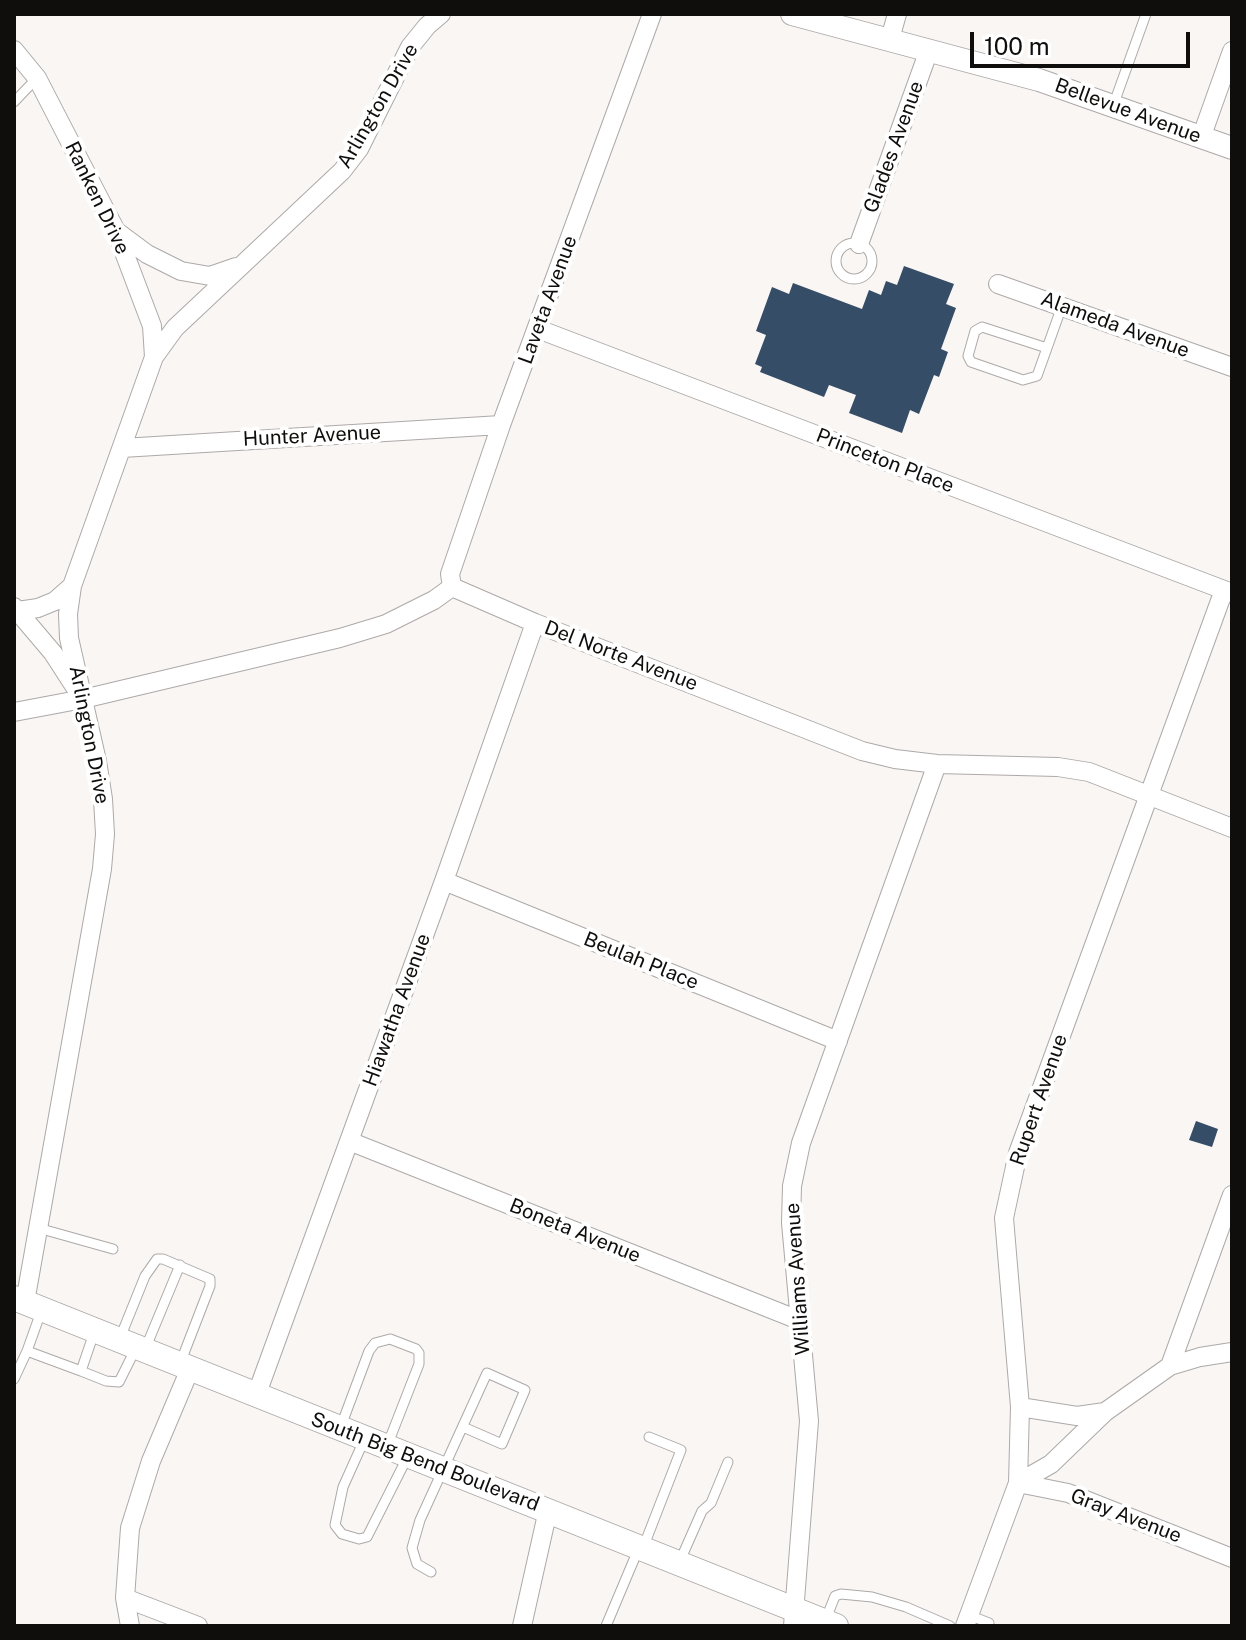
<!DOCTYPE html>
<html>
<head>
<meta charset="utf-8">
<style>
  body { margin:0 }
  #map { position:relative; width:1246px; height:1640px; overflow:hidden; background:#faf6f4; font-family:"Public Sans",sans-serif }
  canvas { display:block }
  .frame { position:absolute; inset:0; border:16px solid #0f0e0d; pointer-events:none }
  .scale { position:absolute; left:970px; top:32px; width:220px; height:36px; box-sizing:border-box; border:4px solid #0f0e0d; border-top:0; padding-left:10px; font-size:24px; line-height:28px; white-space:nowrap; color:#0f0e0d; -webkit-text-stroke:6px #fff; paint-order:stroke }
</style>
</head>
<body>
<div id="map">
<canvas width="1246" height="1640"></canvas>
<div class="frame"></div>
<div class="scale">100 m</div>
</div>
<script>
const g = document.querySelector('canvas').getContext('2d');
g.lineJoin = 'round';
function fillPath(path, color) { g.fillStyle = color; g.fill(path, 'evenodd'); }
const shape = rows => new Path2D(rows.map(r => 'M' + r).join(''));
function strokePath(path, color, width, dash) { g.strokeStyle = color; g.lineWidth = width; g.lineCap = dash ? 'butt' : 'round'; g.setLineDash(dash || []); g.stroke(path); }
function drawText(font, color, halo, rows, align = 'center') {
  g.font = font + ' "Public Sans",sans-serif'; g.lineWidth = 8; g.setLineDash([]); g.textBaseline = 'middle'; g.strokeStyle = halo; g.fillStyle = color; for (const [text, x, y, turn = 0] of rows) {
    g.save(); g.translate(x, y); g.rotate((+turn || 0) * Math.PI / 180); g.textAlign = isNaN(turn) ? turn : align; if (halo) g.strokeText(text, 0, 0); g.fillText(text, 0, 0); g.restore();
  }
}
fillPath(shape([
  [904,266,954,284,946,304,956,308,941,349,948,352,939,377,934,375,919,414,910,410,902,433,849,413,856,395,829,385,824,397,760,372,762,367,755,364,766,335,756,331,772,287,789,294,793,283,862,309,869,290,881,295,886,281,897,285],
  [1196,1121,1218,1129,1212,1147,1189,1140]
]), '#364d67');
const service = shape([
  [14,102,37,78],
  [1113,106,1146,14],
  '836 261a18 18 0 1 1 36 0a18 18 0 1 1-36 0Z',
  [1047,348,982,327,975,331,968,356,971,362,1023,380,1037,376,1062,306],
  [38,1228,113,1249],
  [42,1309,27,1351,81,1371,95,1330],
  [120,1338,145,1276,157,1259,163,1259,210,1279,210,1286,181,1361],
  [146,1347,180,1265],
  [81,1371,106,1381,119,1382,135,1350],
  [14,1379,27,1351],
  [341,1426,369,1351,375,1343,390,1339,416,1349,419,1353,419,1364,387,1446],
  [365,1438,343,1487,335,1525,342,1534,359,1539,367,1537,408,1456],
  [643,1548,681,1450,649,1437],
  [679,1563,702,1511,711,1503,728,1462],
  [431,1572,417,1564,412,1548,420,1520,487,1373,525,1390,502,1444,463,1427],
  [969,1615,989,1623,988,1626],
  [826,1619,835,1596,841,1594,872,1597,906,1607,950,1626],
  [606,1626,638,1550]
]);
const minor = shape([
  [890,39,897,14],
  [14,50,37,78,116,231,152,326,154,357],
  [1201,138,1232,51],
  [116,231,147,254,181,271,210,276,236,267],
  [859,244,929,50],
  [998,284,1232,367],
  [538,329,1232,593],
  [122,448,501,425],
  [452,587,450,574,501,425,652,14],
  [14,607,53,653,75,687],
  [18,611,38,608,55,601,72,586],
  [14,712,83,699,340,638,386,624,434,600,452,587,535,623,862,751,895,759,937,764,1058,767,1089,772,1232,828],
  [444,881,838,1041],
  [349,1141,801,1321],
  [25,1302,102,869,105,834,103,799,97,761,69,638,68,614,72,586,154,357,175,328,342,171,359,149,410,47,427,26,441,14],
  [1170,1366,1232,1195],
  [256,1396,444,881,535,623],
  [1020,1407,1077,1416,1105,1412],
  [1018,1483,1051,1464,1105,1412,1170,1366,1200,1357,1232,1352],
  [1018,1483,1068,1493,1232,1558],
  [125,1598,198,1626],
  [130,1626,125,1598,130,1528,151,1461,190,1369],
  [522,1626,548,1510],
  [793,1626,809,1421,791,1223,792,1186,801,1143,937,764],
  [965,1626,1018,1483,1020,1407,1004,1218,1018,1153,1224,590]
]);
const tertiary = shape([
  [792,14,1039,80,1232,148]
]);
const secondary = shape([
  [14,1298,836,1626]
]);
strokePath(service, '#ada9a8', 11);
strokePath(minor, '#ada9a8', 20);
strokePath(tertiary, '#ada9a8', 24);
strokePath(secondary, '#ada9a8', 26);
strokePath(service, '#fff', 9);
strokePath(minor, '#fff', 18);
strokePath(tertiary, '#fff', 22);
strokePath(secondary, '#fff', 24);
drawText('20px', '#0f0e0d', '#fff', [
  ["Arlington Drive",378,106,-60],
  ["Bellevue Avenue",1128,111,20],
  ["Glades Avenue",894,147,-70],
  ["Ranken Drive",97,198,64],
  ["Laveta Avenue",548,300,-70],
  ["Alameda Avenue",1115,325,20],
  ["Hunter Avenue",312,436,-3],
  ["Princeton Place",885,461,21],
  ["Del Norte Avenue",621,656,21],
  ["Arlington Drive",89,735,79],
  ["Beulah Place",641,961,22],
  ["Hiawatha Avenue",397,1010,-70],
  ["Rupert Avenue",1039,1100,-71],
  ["Boneta Avenue",575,1231,22],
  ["Williams Avenue",798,1279,-94],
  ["South Big Bend Boulevard",425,1462,21],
  ["Gray Avenue",1126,1516,21]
]);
</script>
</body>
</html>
